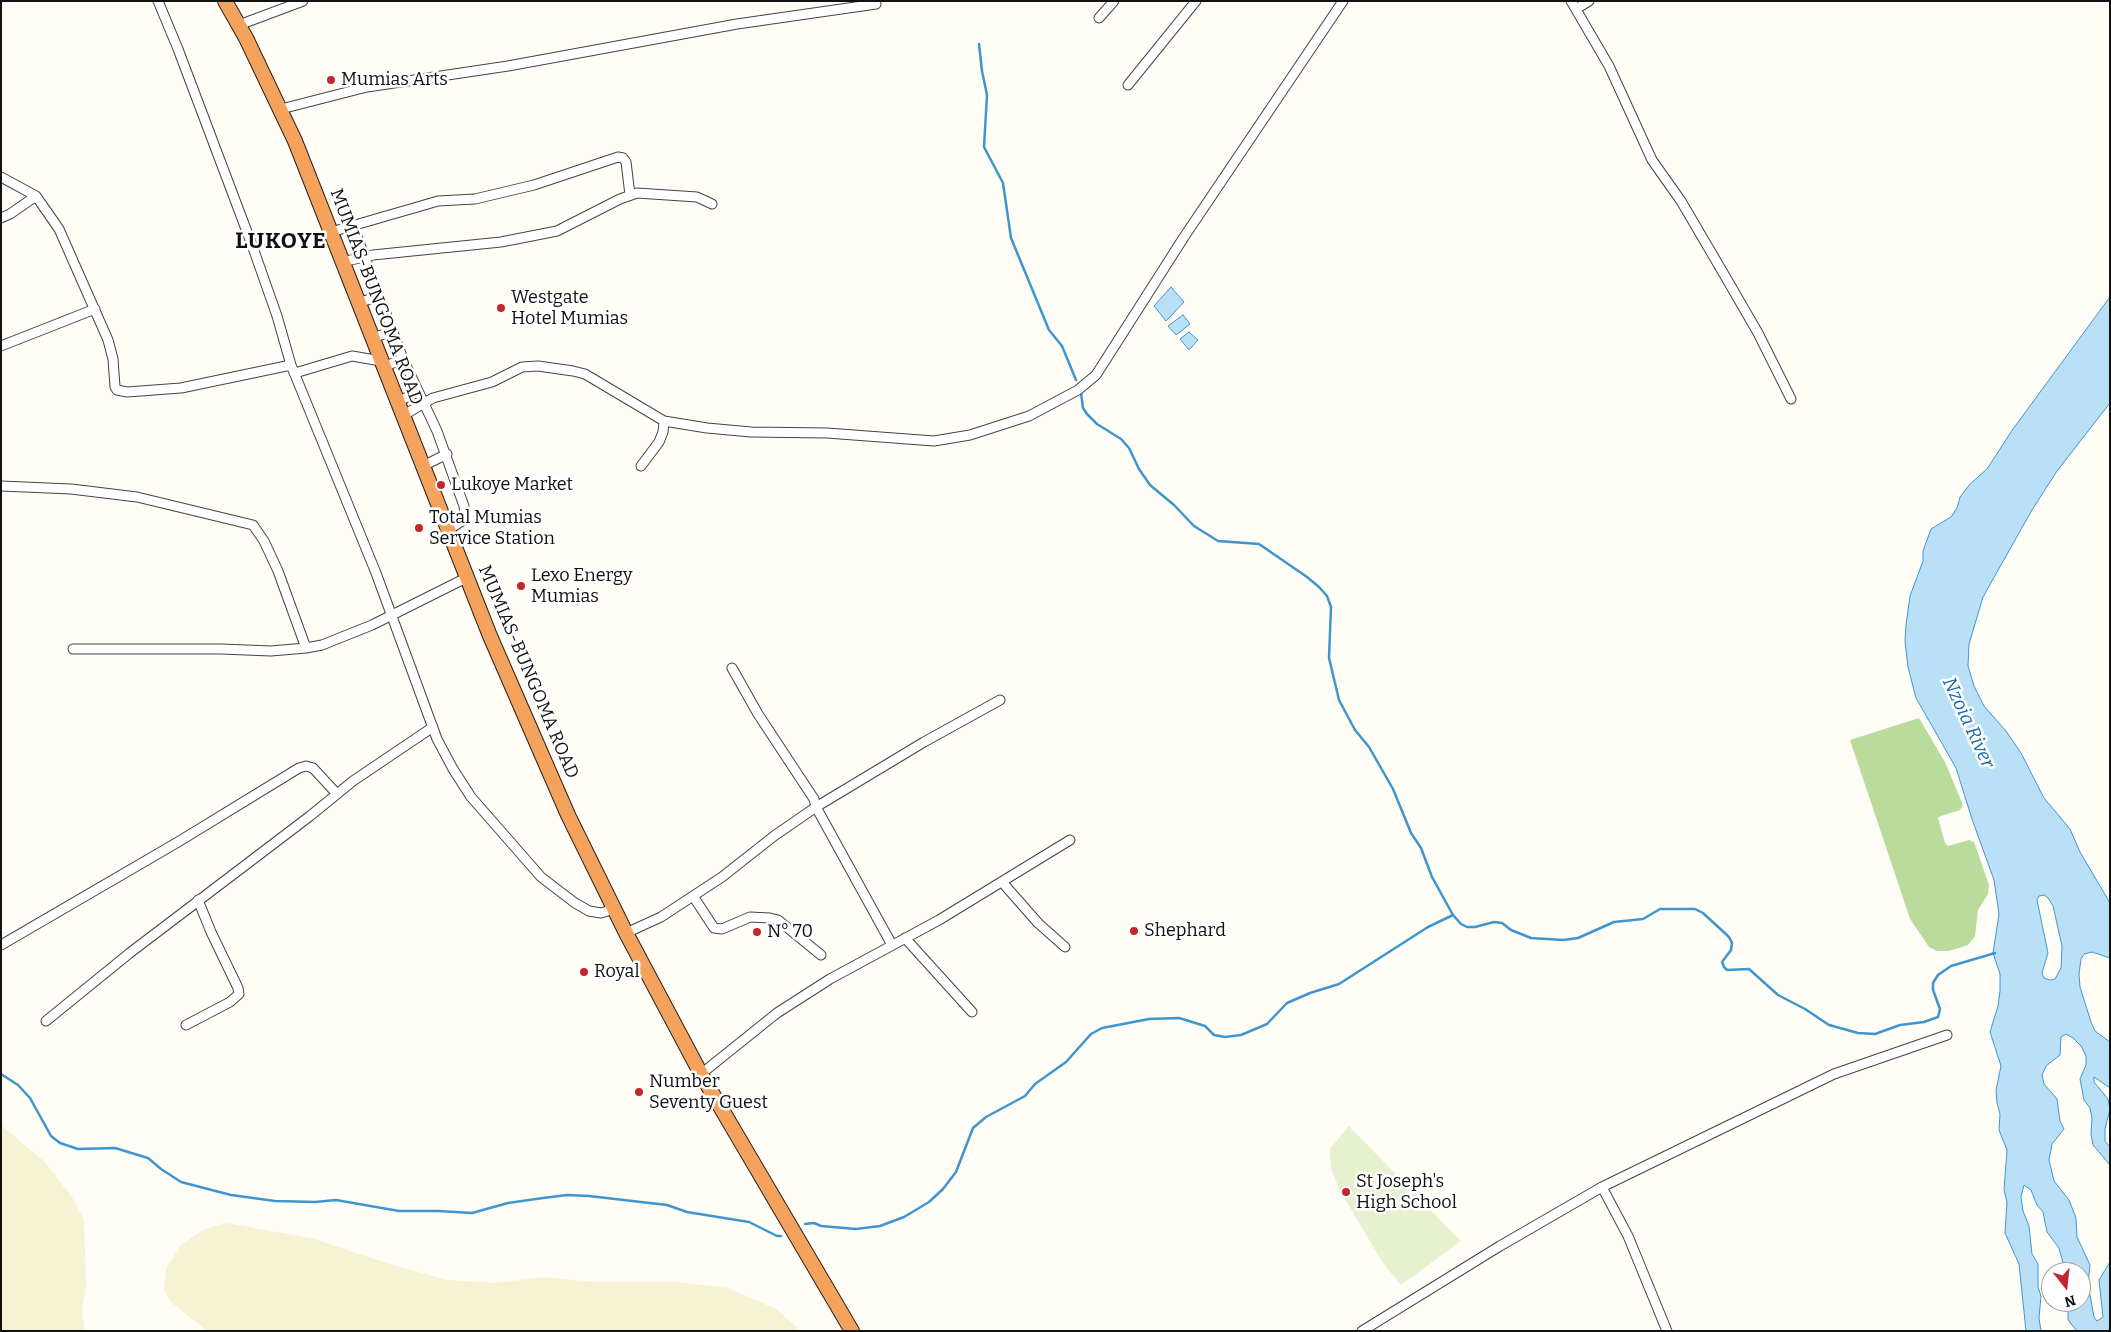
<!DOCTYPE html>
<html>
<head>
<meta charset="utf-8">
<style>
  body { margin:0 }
  #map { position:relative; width:2111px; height:1332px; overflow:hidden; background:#fffdf5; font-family:Bitter,serif }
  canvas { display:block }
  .frame { position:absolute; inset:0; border:2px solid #111; pointer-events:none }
  .north { position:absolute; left:2041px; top:1262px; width:50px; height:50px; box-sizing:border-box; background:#fff; border:1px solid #a0a0a0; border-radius:50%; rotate:164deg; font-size:14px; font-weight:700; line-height:20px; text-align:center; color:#111 }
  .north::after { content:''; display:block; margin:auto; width:18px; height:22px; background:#c4262e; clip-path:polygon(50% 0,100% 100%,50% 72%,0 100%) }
</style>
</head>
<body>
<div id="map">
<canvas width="2111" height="1332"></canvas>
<div class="frame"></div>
<div class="north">N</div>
</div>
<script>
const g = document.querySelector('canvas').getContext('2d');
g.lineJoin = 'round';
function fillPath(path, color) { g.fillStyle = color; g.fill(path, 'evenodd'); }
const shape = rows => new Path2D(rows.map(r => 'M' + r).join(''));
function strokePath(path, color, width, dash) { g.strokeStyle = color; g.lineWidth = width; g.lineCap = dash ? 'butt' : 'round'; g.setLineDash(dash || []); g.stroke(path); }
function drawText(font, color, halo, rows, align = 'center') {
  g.font = font + ' Bitter,serif'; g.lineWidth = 5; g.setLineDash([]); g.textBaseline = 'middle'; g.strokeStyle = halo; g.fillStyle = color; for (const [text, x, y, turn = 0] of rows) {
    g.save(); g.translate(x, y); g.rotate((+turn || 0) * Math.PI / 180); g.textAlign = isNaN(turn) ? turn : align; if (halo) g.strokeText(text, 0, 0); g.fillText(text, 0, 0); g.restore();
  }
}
fillPath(shape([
  [1,1125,45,1162,72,1197,84,1220,86,1287,82,1310,85,1331,1,1331],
  [226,1223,311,1238,396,1266,448,1280,495,1283,543,1277,596,1282,677,1282,728,1288,776,1309,801,1331,207,1331,172,1303,164,1290,166,1269,181,1245,205,1229]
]), '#f6f3d4');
fillPath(shape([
  [1919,718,1945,762,1963,805,1960,810,1941,816,1938,818,1945,843,1948,846,1969,840,1974,842,1989,885,1988,894,1978,910,1975,936,1968,945,1949,951,1937,951,1929,947,1910,919,1850,740]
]), '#b9dc9c');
fillPath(shape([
  [1349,1126,1461,1241,1401,1285,1383,1263,1340,1191,1331,1169,1330,1149]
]), '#e6f2cf');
const water = shape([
  [1171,287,1184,302,1166,321,1154,306,1171,287],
  [2110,297,2110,403,2057,471,2032,510,1983,597,1969,644,1968,666,1974,686,1984,706,2006,731,2021,753,2044,798,2070,829,2080,852,2110,903,2110,958,2092,952,2084,954,2081,959,2079,974,2080,987,2091,1022,2095,1031,2110,1042,2110,1088,2094,1077,2094,1082,2108,1099,2110,1109,2105,1129,2105,1141,2110,1147,2110,1165,2093,1145,2091,1134,2092,1118,2090,1108,2084,1100,2080,1079,2086,1065,2086,1056,2081,1046,2073,1038,2066,1034,2061,1037,2060,1055,2046,1066,2042,1075,2044,1084,2057,1099,2060,1121,2064,1129,2052,1144,2049,1160,2054,1181,2069,1200,2076,1218,2077,1237,2090,1265,2088,1284,2094,1317,2097,1321,2103,1317,2099,1280,2110,1262,2110,1328,2108,1331,2077,1331,2071,1324,2068,1319,2068,1309,2071,1302,2081,1302,2081,1272,2069,1272,2063,1263,2059,1248,2047,1232,2043,1212,2037,1205,2031,1190,2024,1185,2021,1197,2023,1211,2029,1226,2032,1254,2038,1264,2038,1287,2041,1296,2039,1318,2041,1331,2026,1331,2019,1264,2005,1233,2007,1202,2004,1190,2007,1150,1999,1130,2000,1114,1997,1103,1996,1090,2001,1066,1990,1032,1998,1006,2000,991,2000,974,1993,953,1999,914,1994,880,1972,819,1956,768,1916,698,1908,667,1905,641,1906,625,1910,596,1923,561,1923,551,1931,529,1951,517,1957,508,1960,497,1970,484,1987,469,2013,429,2110,297],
  [2044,895,2048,898,2053,906,2062,946,2061,968,2055,979,2050,980,2044,978,2042,973,2048,953,2037,900,2039,896,2044,895],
  [1183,315,1190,324,1176,335,1168,326,1183,315],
  [1189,332,1198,340,1189,350,1180,339,1189,332]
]);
fillPath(water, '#b9e0f7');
strokePath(water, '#3f96cf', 1);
strokePath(shape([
  [979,44,982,71,987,95,984,147,1003,183,1011,238,1049,330,1062,346,1076,380],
  [1081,393,1083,408,1087,414,1097,424,1121,439,1129,448,1139,469,1150,485,1174,505,1194,526,1218,541,1259,544,1307,577,1319,587,1327,596,1331,607,1329,658,1339,700,1355,730,1369,747,1393,789,1411,833,1421,848,1432,877,1453,915,1461,924,1467,927,1475,927,1494,922,1502,923,1511,930,1531,938,1563,940,1578,938,1614,922,1643,919,1660,909,1695,909,1703,913,1729,937,1732,943,1731,950,1722,962,1724,967,1727,970,1749,969,1778,995,1805,1009,1829,1025,1858,1033,1875,1034,1900,1025,1924,1022,1938,1017,1940,1009,1933,990,1933,983,1938,975,1951,966,1995,953],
  [1,1074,18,1085,30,1098,51,1136,60,1143,78,1149,115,1148,148,1158,161,1169,181,1182,231,1195,275,1201,315,1202,336,1200,399,1211,438,1211,472,1213,508,1203,543,1198,567,1195,589,1196,667,1205,687,1212,749,1222,777,1236,781,1236],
  [805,1224,814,1223,821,1226,856,1229,880,1226,904,1217,929,1202,943,1189,956,1172,973,1128,986,1117,1025,1096,1035,1084,1066,1062,1091,1034,1102,1028,1149,1019,1179,1018,1205,1026,1214,1035,1225,1037,1241,1035,1267,1024,1287,1003,1310,993,1339,984,1428,927,1453,915]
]), '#3f96cf', 2.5);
const minor = shape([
  [158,1,178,49,252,245,277,316,291,365,376,573,437,739,453,769,471,797,541,877,575,903,589,911,601,913,614,909],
  [1571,1,1609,66,1652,160,1681,201,1725,276,1758,333,1791,399],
  [1576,9,1589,1],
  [1099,18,1114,1],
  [239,25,303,1],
  [1128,85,1196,1],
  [281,109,367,87,508,66,737,24,876,4],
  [1,177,36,196,59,229,108,340,113,359,115,387,117,390,127,392,181,388,291,365],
  [1,218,10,214,36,196],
  [353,226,403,359,437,431,464,506,465,514,462,521,448,530],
  [331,232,438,201,475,199,534,185,618,157,623,158,626,162,630,195],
  [342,262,373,255,501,242,557,231,620,199,637,193,697,197,712,204],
  [358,303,379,296],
  [371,338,392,332],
  [1,346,95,309],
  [383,367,403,359],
  [295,373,352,356,381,361],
  [397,402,418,392],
  [402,416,433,398,492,382,522,367,538,366,573,371,585,374,664,421,707,428,751,432,827,433,934,441,970,435,1029,416,1078,390,1096,375,1184,237,1343,1],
  [423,466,447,454],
  [641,466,659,442,663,432,664,421],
  [1,486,71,489,137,497,253,525,264,541,278,571,306,648],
  [73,649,221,649,271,651,306,648,322,645,372,625,468,577],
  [732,668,758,714,814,799,816,807,924,742,1000,700],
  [1002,882,1038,923,1065,947],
  [693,896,714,928,722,929,750,917,770,918,778,920,821,955],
  [626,933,661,917,722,877,774,836,816,807,892,945],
  [905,938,972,1012],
  [1,945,178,842,299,768,306,766,313,768,337,794],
  [46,1021,131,952,310,816,353,781,433,727],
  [186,1025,230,1002,239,994,238,988,211,932,198,900],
  [701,1074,777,1013,830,979,939,920,1070,840],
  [1602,1187,1628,1236,1667,1331],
  [1362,1331,1500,1246,1602,1187,1834,1074,1947,1035]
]);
const highway = shape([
  [225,1,246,38,295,141,490,636,568,815,626,933,701,1074,852,1331]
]);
strokePath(minor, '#444', 11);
strokePath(highway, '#222', 16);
strokePath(minor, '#fff', 9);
strokePath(highway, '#f5a25d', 14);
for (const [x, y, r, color] of [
  [331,80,5,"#c4262e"],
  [501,308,5,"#c4262e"],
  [441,485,5,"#c4262e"],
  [419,528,5,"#c4262e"],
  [521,586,5,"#c4262e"],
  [1134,931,5,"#c4262e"],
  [757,932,5,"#c4262e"],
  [584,972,5,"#c4262e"],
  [639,1092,5,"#c4262e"],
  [1346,1192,5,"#c4262e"]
]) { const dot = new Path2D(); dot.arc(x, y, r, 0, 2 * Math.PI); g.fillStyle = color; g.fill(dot); strokePath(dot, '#fff', 2); }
drawText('18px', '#111', '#fff', [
  ["Mumias Arts",341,80],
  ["Westgate",511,298],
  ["Hotel Mumias",511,319],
  ["Lukoye Market",451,485],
  ["Total Mumias",429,518],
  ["Service Station",429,539],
  ["Lexo Energy",531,576],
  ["Mumias",531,597],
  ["Shephard",1144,931],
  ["N° 70",767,932],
  ["Royal",594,972],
  ["Number",649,1082],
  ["Seventy Guest",649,1103],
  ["St Joseph's",1356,1182],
  ["High School",1356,1203]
], 'left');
drawText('18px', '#111', '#fff', [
  ["MUMIAS-BUNGOMA ROAD",376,297,69],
  ["MUMIAS-BUNGOMA ROAD",528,672,67]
]);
drawText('italic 19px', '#1768a6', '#fff', [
  ["Nzoia River",1968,723,65]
]);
g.letterSpacing = '1px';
drawText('bold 22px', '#111', '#fff', [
  ["LUKOYE",281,242]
]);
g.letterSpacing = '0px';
</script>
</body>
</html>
